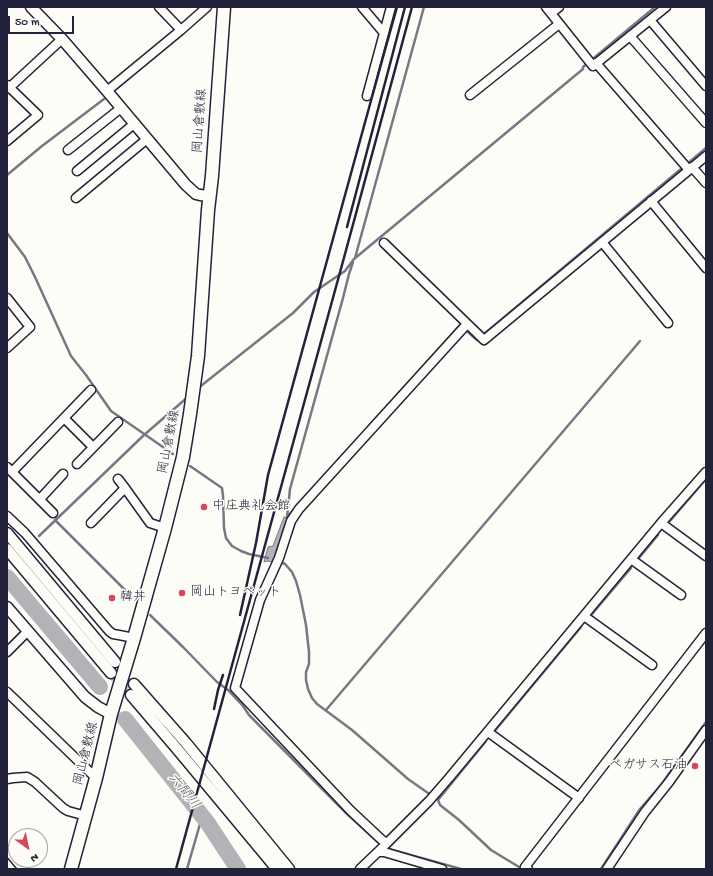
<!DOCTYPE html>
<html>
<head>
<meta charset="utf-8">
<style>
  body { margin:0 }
  #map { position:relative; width:713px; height:876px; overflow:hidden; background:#fdfcf7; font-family:"Gochi Hand",sans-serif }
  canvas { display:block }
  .frame { position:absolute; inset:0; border:8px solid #22223b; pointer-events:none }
  .north { position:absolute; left:8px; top:828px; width:40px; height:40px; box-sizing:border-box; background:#fdfcf7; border:1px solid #a5a5ac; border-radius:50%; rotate:147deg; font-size:11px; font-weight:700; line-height:16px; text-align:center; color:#22223b }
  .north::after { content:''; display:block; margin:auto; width:14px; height:18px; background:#d1495b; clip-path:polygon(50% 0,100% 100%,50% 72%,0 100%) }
  .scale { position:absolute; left:8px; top:16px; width:66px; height:18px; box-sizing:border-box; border:2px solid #22223b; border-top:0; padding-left:5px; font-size:12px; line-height:14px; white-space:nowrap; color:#22223b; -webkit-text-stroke:3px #fdfcf7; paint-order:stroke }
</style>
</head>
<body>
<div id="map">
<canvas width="713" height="876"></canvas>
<div class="frame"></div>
<div class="north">N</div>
<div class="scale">50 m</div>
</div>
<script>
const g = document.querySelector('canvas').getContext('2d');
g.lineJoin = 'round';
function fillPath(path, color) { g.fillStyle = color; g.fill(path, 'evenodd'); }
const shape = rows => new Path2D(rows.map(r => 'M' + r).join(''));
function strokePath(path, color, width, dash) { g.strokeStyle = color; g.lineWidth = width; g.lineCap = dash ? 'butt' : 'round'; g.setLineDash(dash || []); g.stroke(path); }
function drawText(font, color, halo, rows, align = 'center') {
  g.font = font + ' "Gochi Hand","Klee One",sans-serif'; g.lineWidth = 3; g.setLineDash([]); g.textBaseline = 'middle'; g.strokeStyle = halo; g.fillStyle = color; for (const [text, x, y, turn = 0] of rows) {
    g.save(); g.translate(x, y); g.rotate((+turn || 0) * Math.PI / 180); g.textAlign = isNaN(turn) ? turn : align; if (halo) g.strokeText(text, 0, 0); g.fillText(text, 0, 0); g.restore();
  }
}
const water = shape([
  [284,517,288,518,273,562,267,561,264,562,268,547,273,546,284,517]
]);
fillPath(water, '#b2b2b7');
strokePath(water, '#787885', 1);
strokePath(shape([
  [117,88,130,77],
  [7,175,42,146,104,99],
  [7,233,25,257,35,277,71,356,86,375,111,411,173,454],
  [355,258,424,7],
  [197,389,293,313,314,292,345,271,354,259,583,69,583,67,655,7],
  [368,427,460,325,477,340,706,148],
  [190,466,222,488,223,496,224,528,226,538,232,546,241,551,249,554,268,558],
  [287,517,296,507],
  [287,517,290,489,343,298,349,274,353,262],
  [55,520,134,599],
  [670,521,706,479],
  [39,536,144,435,189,396],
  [639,558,658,535],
  [278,561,285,564,292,572,296,581,300,595,306,625,309,652,309,664,306,672,306,680,308,689,312,698,317,704,352,730,408,779,438,800,440,805,459,820,491,850,519,867,522,869],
  [592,614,631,568],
  [150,615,183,647,217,682,228,690,243,706,249,715,346,813,380,844,389,849,461,869],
  [326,710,640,341],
  [493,733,581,627],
  [438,800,486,741],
  [187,869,202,817],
  [601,869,640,809,661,785,706,722]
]), '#787885', 2.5);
strokePath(shape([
  [7,577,100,687],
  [125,719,207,822,238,869]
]), '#b2b2b7', 16);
strokePath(shape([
  [111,673,131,695]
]), '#d1d0d1', 10, [10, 5]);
const minor = shape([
  [159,7,181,30],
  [362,7,384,33],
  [546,7,593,66,666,7],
  [551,13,559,7],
  [650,20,706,86],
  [630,36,706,123],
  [596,63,689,170],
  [7,85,38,115,7,141],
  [9,88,62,39],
  [107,91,181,30,207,7],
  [470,95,559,24],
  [367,96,391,7],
  [68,150,121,108],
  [692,167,706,183],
  [77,171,134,124],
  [76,198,147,139],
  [651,201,706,268],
  [602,242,668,323],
  [384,243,484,340,706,156],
  [7,298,30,327,7,348],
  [64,418,93,447],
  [77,464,118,422],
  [7,467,53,513],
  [12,472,91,390],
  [118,479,125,488],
  [40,499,63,474],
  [7,516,25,533,109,631,113,634,119,635,134,638],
  [91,523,125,488,150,523,165,528],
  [661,523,706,556],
  [631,559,681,595],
  [584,616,652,665],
  [7,652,28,631],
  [7,692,96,778],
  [488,732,579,798],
  [7,779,13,778,27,777,35,782,63,808,68,811,86,816],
  [387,843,382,840,350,810,235,688,260,600,279,558,291,521,299,509,467,324],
  [7,850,23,869],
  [378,852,384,852,442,869],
  [360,869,382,848,429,801,449,778,661,523,706,472],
  [528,869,525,867,706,633],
  [607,869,645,812,669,782,706,730]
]);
const tertiary = shape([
  [31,7,62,39,107,91,186,185,196,194,200,195,209,196],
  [7,533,115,662],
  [7,549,111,673],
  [7,607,85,697,98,707,111,714],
  [134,684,186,743,289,869],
  [131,695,178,750,277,869]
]);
const secondary = shape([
  [71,869,96,778,111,714,134,638,165,528,183,457,190,414,198,356,208,210,212,176,224,7]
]);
strokePath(minor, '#22223b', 11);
strokePath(tertiary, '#22223b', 13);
strokePath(secondary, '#22223b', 15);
strokePath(minor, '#fdfcf7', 8);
strokePath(tertiary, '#fdfcf7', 10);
strokePath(secondary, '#fdfcf7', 12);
strokePath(shape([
  [347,227,405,7],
  [240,615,256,543,268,475,383,57,397,7],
  [214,709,218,690,223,675],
  [176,869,342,265,412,7]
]), '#22223b', 2.5);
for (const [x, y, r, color] of [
  [204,507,4,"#d1495b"],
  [182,593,4,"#d1495b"],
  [112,598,4,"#d1495b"],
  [695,766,4,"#d1495b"]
]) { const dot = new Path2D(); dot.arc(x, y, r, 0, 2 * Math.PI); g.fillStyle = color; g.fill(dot); strokePath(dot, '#fdfcf7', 1.5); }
drawText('13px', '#22223b', '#fdfcf7', [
  ["岡山倉敷線",201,121,-86],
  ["岡山倉敷線",170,442,-79],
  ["岡山倉敷線",87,754,-76]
]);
drawText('13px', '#22223b', '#fdfcf7', [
  ["中庄典礼会館",212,507],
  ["岡山トヨペット",190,593],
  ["韓丼",120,598],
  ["ペガサス石油",687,766,"right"]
], 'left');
drawText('italic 14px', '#545466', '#fdfcf7', [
  ["六間川",183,792,51]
]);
</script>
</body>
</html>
